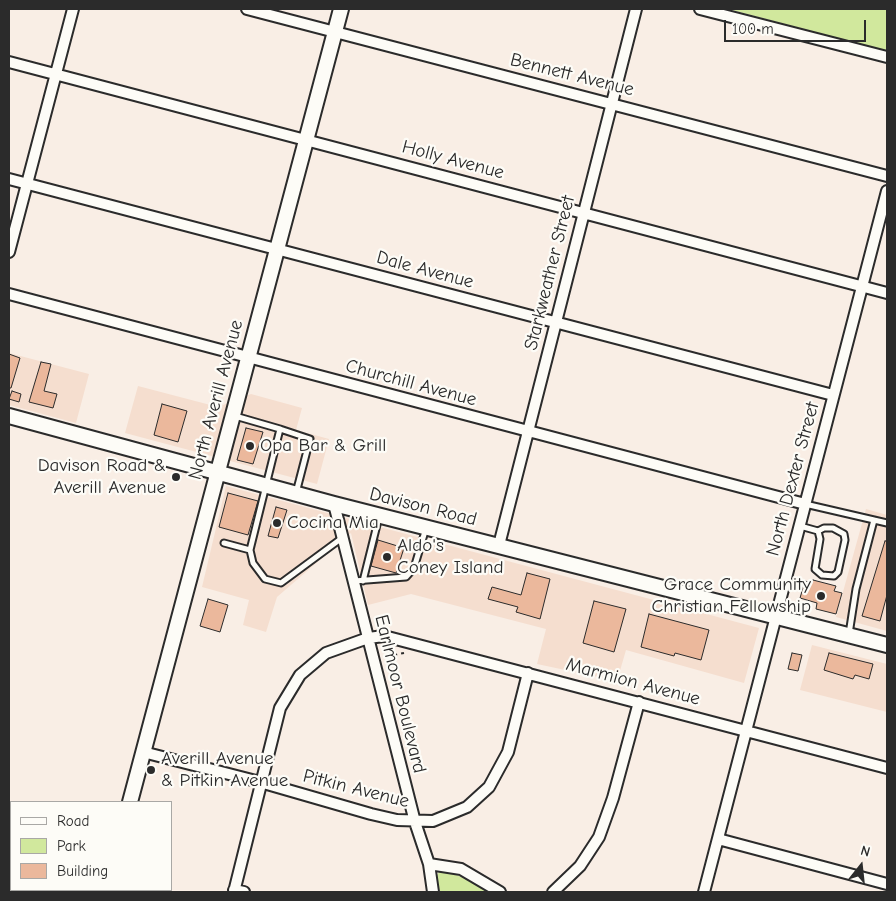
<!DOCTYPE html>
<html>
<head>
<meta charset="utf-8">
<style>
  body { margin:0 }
  #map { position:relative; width:896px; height:901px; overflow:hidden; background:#f9eee5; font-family:"Comic Neue",sans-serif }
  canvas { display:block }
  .frame { position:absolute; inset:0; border:10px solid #2b2b2b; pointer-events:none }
  .legend { position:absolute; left:10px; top:801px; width:162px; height:90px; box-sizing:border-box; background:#fdfcf7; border:1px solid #a9a8a5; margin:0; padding:6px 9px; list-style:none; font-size:15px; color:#2b2b2b }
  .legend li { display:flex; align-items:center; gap:10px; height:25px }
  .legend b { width:25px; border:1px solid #a9a8a5 }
  .north { position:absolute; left:836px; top:841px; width:50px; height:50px; -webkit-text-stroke:4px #fdfcf7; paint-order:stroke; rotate:16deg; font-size:14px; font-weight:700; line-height:20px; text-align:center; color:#2b2b2b }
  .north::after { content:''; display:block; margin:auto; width:18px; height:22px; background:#2b2b2b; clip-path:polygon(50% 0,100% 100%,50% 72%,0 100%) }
  .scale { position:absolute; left:724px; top:20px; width:142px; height:22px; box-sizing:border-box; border:2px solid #2b2b2b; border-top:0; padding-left:6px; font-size:15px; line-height:18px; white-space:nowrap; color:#2b2b2b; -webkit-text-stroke:4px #fdfcf7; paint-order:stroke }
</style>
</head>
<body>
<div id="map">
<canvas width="896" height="901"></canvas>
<div class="frame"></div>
<ul class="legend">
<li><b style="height:6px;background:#fdfcf7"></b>Road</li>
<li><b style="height:14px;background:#d1e89d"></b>Park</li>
<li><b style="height:14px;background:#ebb89c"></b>Building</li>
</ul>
<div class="north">N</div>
<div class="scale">100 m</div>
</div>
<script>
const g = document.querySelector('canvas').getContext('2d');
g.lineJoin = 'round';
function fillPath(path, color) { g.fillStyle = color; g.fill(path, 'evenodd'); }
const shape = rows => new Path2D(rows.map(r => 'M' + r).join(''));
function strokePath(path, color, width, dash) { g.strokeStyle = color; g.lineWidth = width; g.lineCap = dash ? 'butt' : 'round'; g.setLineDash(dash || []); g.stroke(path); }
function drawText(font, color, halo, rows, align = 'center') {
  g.font = font + ' "Comic Neue",sans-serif'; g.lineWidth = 4.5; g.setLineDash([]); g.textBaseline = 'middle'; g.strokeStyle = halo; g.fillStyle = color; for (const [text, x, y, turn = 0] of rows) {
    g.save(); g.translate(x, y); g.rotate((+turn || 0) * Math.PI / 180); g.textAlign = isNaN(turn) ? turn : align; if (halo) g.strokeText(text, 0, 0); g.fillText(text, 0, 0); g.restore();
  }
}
fillPath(shape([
  [9,353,89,374,76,423,9,405],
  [138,386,218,407,251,394,302,408,296,430,329,439,317,484,125,433],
  [226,486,759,628,744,683,626,650,617,681,537,664,546,629,411,594,368,605,351,533,277,597,266,632,243,625,249,600,202,587],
  [866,509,887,515,887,631,836,617],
  [812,645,887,664,887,712,800,690]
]), '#f5decf');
fillPath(shape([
  [728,9,887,9,887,51],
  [447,871,466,879,489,892,440,892,436,877,439,872]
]), '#d1e89d');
const building = shape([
  [9,354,20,358,11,388,9,388,9,354],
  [41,362,51,364,44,391,57,394,53,408,29,402,41,362],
  [12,391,21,394,19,402,9,399,12,391],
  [162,404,187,411,178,442,154,435,162,404],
  [246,428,263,432,253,464,237,460,246,428],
  [228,493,258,501,248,535,219,527,228,493],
  [276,507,287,510,278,538,268,536,276,507],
  [378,540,404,548,396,573,371,566,378,540],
  [885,541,887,541,887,595,880,621,862,616,885,541],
  [527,573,550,579,540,619,516,612,518,607,488,599,492,587,521,595,527,573],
  [813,580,836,586,834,591,842,593,836,614,816,609,817,603,800,598,805,581,812,583,813,580],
  [208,599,228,605,220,632,200,626,208,599],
  [594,601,626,609,614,652,583,643,594,601],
  [649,614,709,630,701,660,675,653,674,656,641,647,649,614],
  [792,653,802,655,798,671,788,669,792,653],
  [829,653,873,664,869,679,855,675,853,679,824,670,829,653]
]);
fillPath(building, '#ebb89c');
strokePath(building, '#2b2b2b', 1);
const lane = shape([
  [235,416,280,429],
  [805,504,887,523],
  [800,526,818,531,824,528,833,528,844,534,845,540,838,572,834,576,822,575,815,569,820,539,818,531],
  [224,543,250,550,280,429,310,439,296,493],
  [250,550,253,563,265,579,281,583,342,538],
  [354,581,406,577,414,568,426,528],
  [363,581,379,517],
  [849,634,856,589,874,520],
  [9,806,11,807],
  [33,892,34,890]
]);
const street = shape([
  [247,9,887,176],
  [700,9,887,57],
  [9,62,887,293],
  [9,179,833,395],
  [9,252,73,9],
  [9,294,805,504],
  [334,504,415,822,429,864,433,892],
  [499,545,636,9],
  [143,752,260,782,371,814,397,820,433,821,467,807,489,787,508,752,528,673],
  [718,839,887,884],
  [429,864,461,869,500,892],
  [234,890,244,892],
  [234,892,280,708,300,675,326,653,368,638,384,636,887,768],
  [553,892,580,866,599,837,613,798,639,702],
  [704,892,887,191]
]);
const secondary = shape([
  [9,416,334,504,887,645],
  [130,802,341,9],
  [106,892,107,890]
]);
strokePath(lane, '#2b2b2b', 9);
strokePath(street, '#2b2b2b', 14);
strokePath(secondary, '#2b2b2b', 18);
strokePath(shape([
  [390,665,394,655,404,653]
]), '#2b2b2b', 2, [5, 4]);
strokePath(lane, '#fdfcf7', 5);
strokePath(street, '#fdfcf7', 10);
strokePath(secondary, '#fdfcf7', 14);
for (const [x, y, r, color] of [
  [250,446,5,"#2b2b2b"],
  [176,477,5,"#2b2b2b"],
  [277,523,5,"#2b2b2b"],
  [387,557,5,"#2b2b2b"],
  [821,596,5,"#2b2b2b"],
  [151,770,5,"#2b2b2b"]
]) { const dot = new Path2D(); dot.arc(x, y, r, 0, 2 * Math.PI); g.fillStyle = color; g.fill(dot); strokePath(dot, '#fdfcf7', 2); }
drawText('19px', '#2b2b2b', '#fdfcf7', [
  ["Bennett Avenue",572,75,14],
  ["Holly Avenue",453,160,15],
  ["Dale Avenue",425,270,15],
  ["Starkweather Street",550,273,-76],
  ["Churchill Avenue",411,383,15],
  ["North Averill Avenue",216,400,-75],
  ["North Dexter Street",793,479,-75],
  ["Davison Road",423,507,14],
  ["Marmion Avenue",633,682,15],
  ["Earlmoor Boulevard",400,694,76],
  ["Pitkin Avenue",356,789,14]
]);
drawText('19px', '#2b2b2b', '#fdfcf7', [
  ["Opa Bar & Grill",260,446],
  ["Davison Road &",166,466,"right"],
  ["Averill Avenue",166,488,"right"],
  ["Cocina Mia",287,523],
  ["Aldo's",397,546],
  ["Coney Island",397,568],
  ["Grace Community",811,585,"right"],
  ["Christian Fellowship",811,607,"right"],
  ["Averill Avenue",161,759],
  ["& Pitkin Avenue",161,781]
], 'left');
</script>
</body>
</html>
